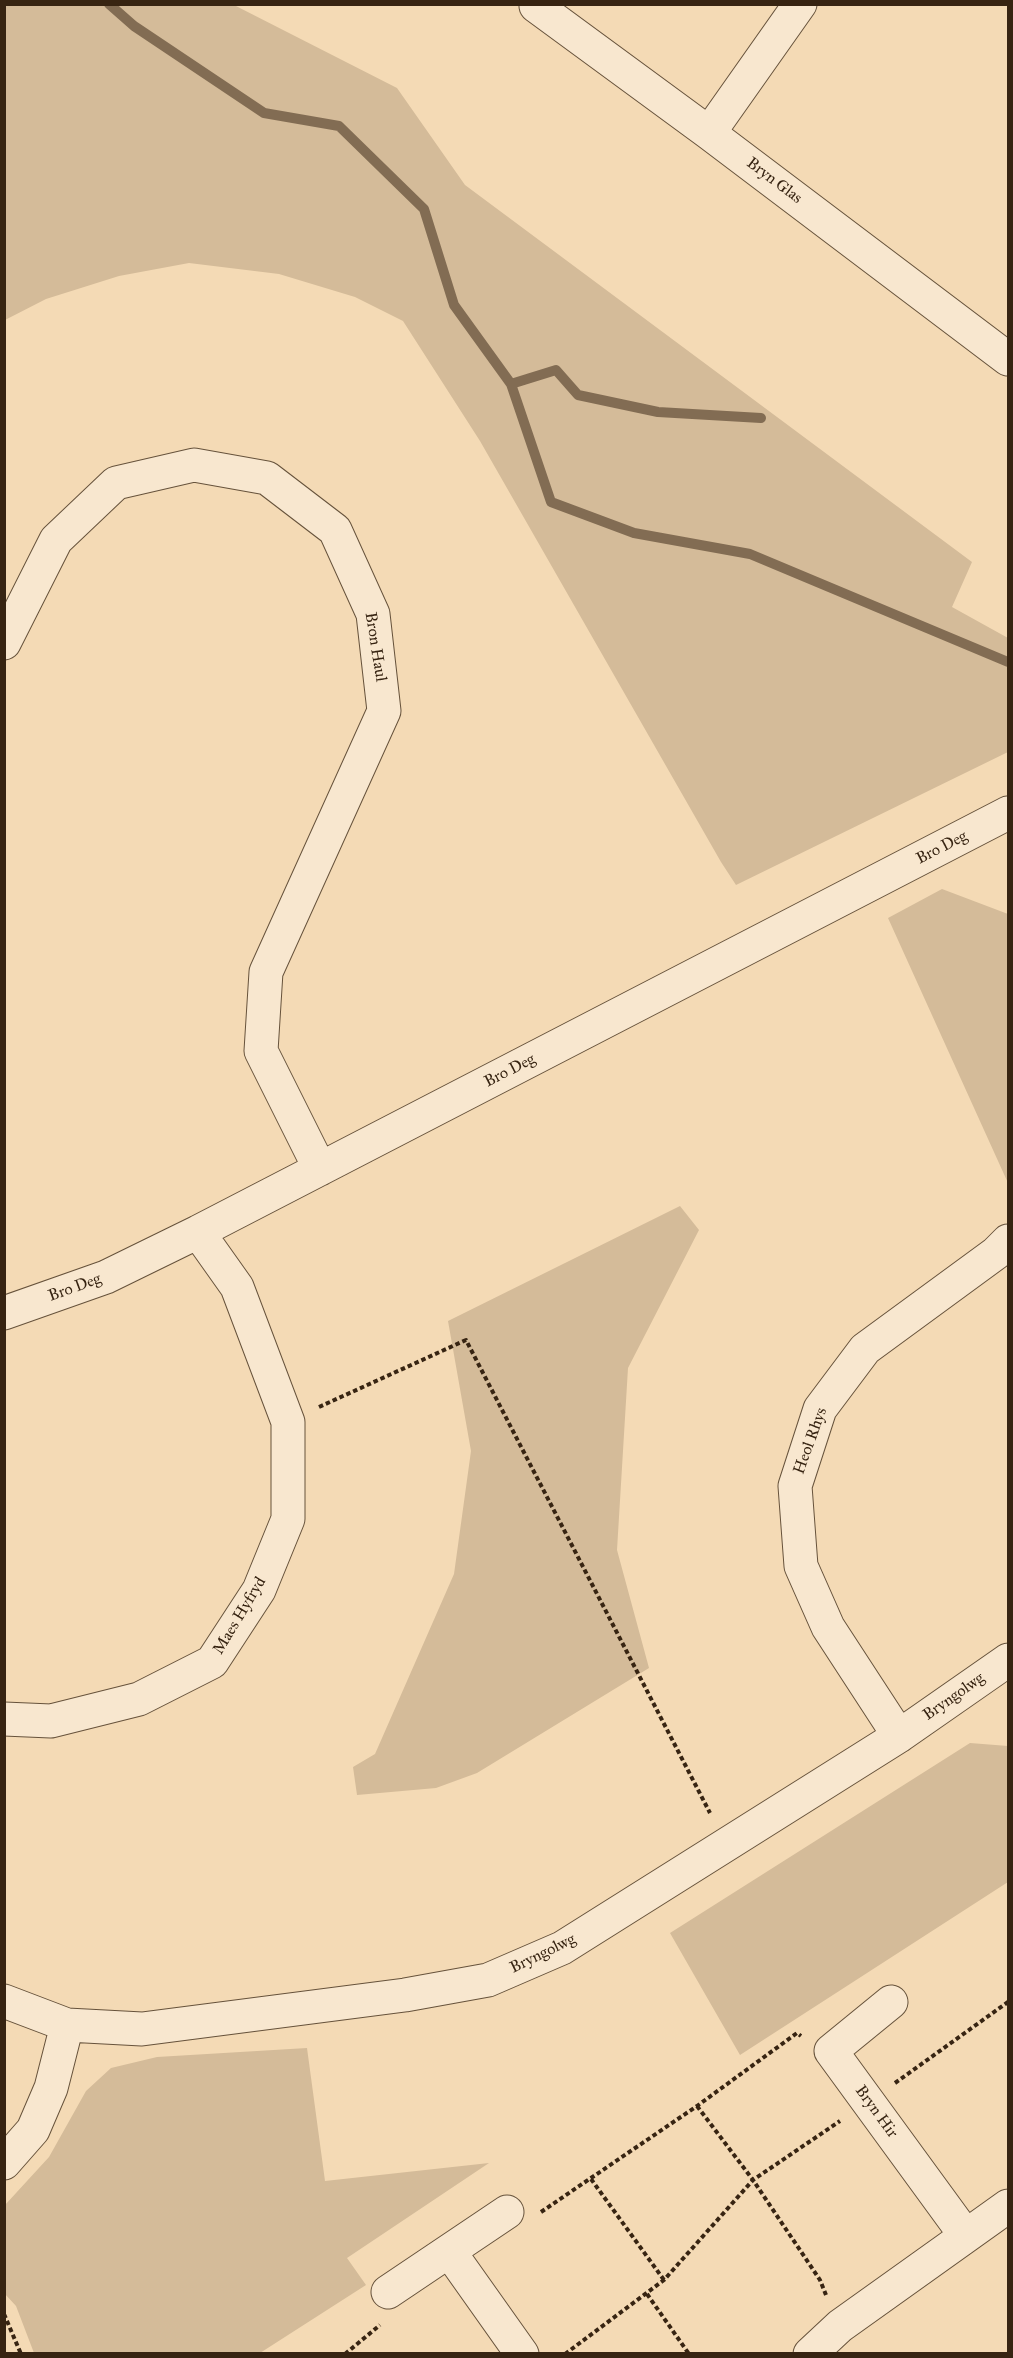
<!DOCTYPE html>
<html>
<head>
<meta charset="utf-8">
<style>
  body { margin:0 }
  #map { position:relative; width:1013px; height:2358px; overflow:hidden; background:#f4dab5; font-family:"IM FELL Great Primer",serif }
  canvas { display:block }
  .frame { position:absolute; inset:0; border:6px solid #372412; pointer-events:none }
</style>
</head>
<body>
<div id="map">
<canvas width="1013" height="2358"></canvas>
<div class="frame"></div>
</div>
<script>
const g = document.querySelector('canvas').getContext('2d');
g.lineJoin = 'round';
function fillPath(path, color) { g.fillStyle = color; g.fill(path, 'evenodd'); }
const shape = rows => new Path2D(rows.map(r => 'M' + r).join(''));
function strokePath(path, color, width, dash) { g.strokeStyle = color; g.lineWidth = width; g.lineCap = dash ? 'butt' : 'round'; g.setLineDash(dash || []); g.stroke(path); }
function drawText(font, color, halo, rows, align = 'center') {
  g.font = font + ' "IM FELL Great Primer",serif'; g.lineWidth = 5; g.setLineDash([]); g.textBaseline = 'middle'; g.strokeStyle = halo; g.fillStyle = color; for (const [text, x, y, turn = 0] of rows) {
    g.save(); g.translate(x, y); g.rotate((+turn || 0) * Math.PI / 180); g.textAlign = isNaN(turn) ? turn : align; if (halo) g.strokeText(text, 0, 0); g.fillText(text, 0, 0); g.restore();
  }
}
fillPath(shape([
  [5,4,234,5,397,88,465,185,972,562,952,607,1008,638,1008,752,736,885,721,862,480,441,403,321,355,297,279,274,189,263,119,276,46,299,5,320],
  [942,889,1008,914,1008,1183,888,918],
  [680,1206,699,1230,628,1368,617,1550,649,1668,477,1773,436,1788,357,1795,353,1767,375,1754,454,1574,471,1451,448,1321],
  [970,1743,1008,1746,1008,1882,740,2055,670,1933],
  [307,2048,325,2181,489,2163,347,2258,366,2285,260,2353,34,2353,16,2306,5,2294,5,2205,49,2157,86,2091,111,2068,157,2057]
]), '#d4bb99');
strokePath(shape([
  [109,4,134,26,264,113,339,126,424,209,454,305,511,384,551,502,634,533,750,554,1008,662],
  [511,384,556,370,578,395,658,412,761,418]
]), '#826c53', 10);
const minor = shape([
  [536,6,709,133,1008,359],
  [709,133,800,4],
  [4,643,56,540,116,483,194,465,267,478,335,530,373,614,384,711,266,972,261,1051,320,1169],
  [4,1313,106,1277,198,1232,1008,813],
  [4,1719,51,1721,139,1699,212,1662,259,1590,288,1519,288,1422,237,1287,198,1232],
  [899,1736,828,1627,801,1566,795,1486,820,1409,865,1349,996,1253,1008,1241],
  [4,2001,67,2025,142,2029,405,1995,488,1980,562,1948,899,1736,1008,1660],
  [891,2002,831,2051,966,2236],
  [4,2163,33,2130,51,2088,67,2025],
  [449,2251,522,2354],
  [388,2292,507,2212],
  [810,2354,840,2326,1008,2206]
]);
strokePath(minor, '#66523b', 35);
strokePath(shape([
  [319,1407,466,1340,710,1813],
  [895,2083,1008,2002],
  [697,2106,753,2180,820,2280,826,2295],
  [591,2179,664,2280],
  [541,2212,697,2106,797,2033,801,2036],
  [647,2294,689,2354],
  [4,2314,21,2354],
  [345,2354,380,2325],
  [565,2354,664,2280,753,2180,840,2121]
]), '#372412', 4, [4.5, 3]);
strokePath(minor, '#f8e7cf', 33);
drawText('16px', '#372412', '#f8e7cf', [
  ["Bryn Glas",774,181,37],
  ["Bron Haul",375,647,81],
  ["Bro Deg",942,848,-27],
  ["Bro Deg",510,1071,-27],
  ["Bro Deg",75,1288,-20],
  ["Heol Rhys",811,1441,-70],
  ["Maes Hyfryd",240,1616,-59],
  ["Bryngolwg",954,1697,-35],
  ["Bryngolwg",543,1954,-26],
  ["Bryn Hir",876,2112,54]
]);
</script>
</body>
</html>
